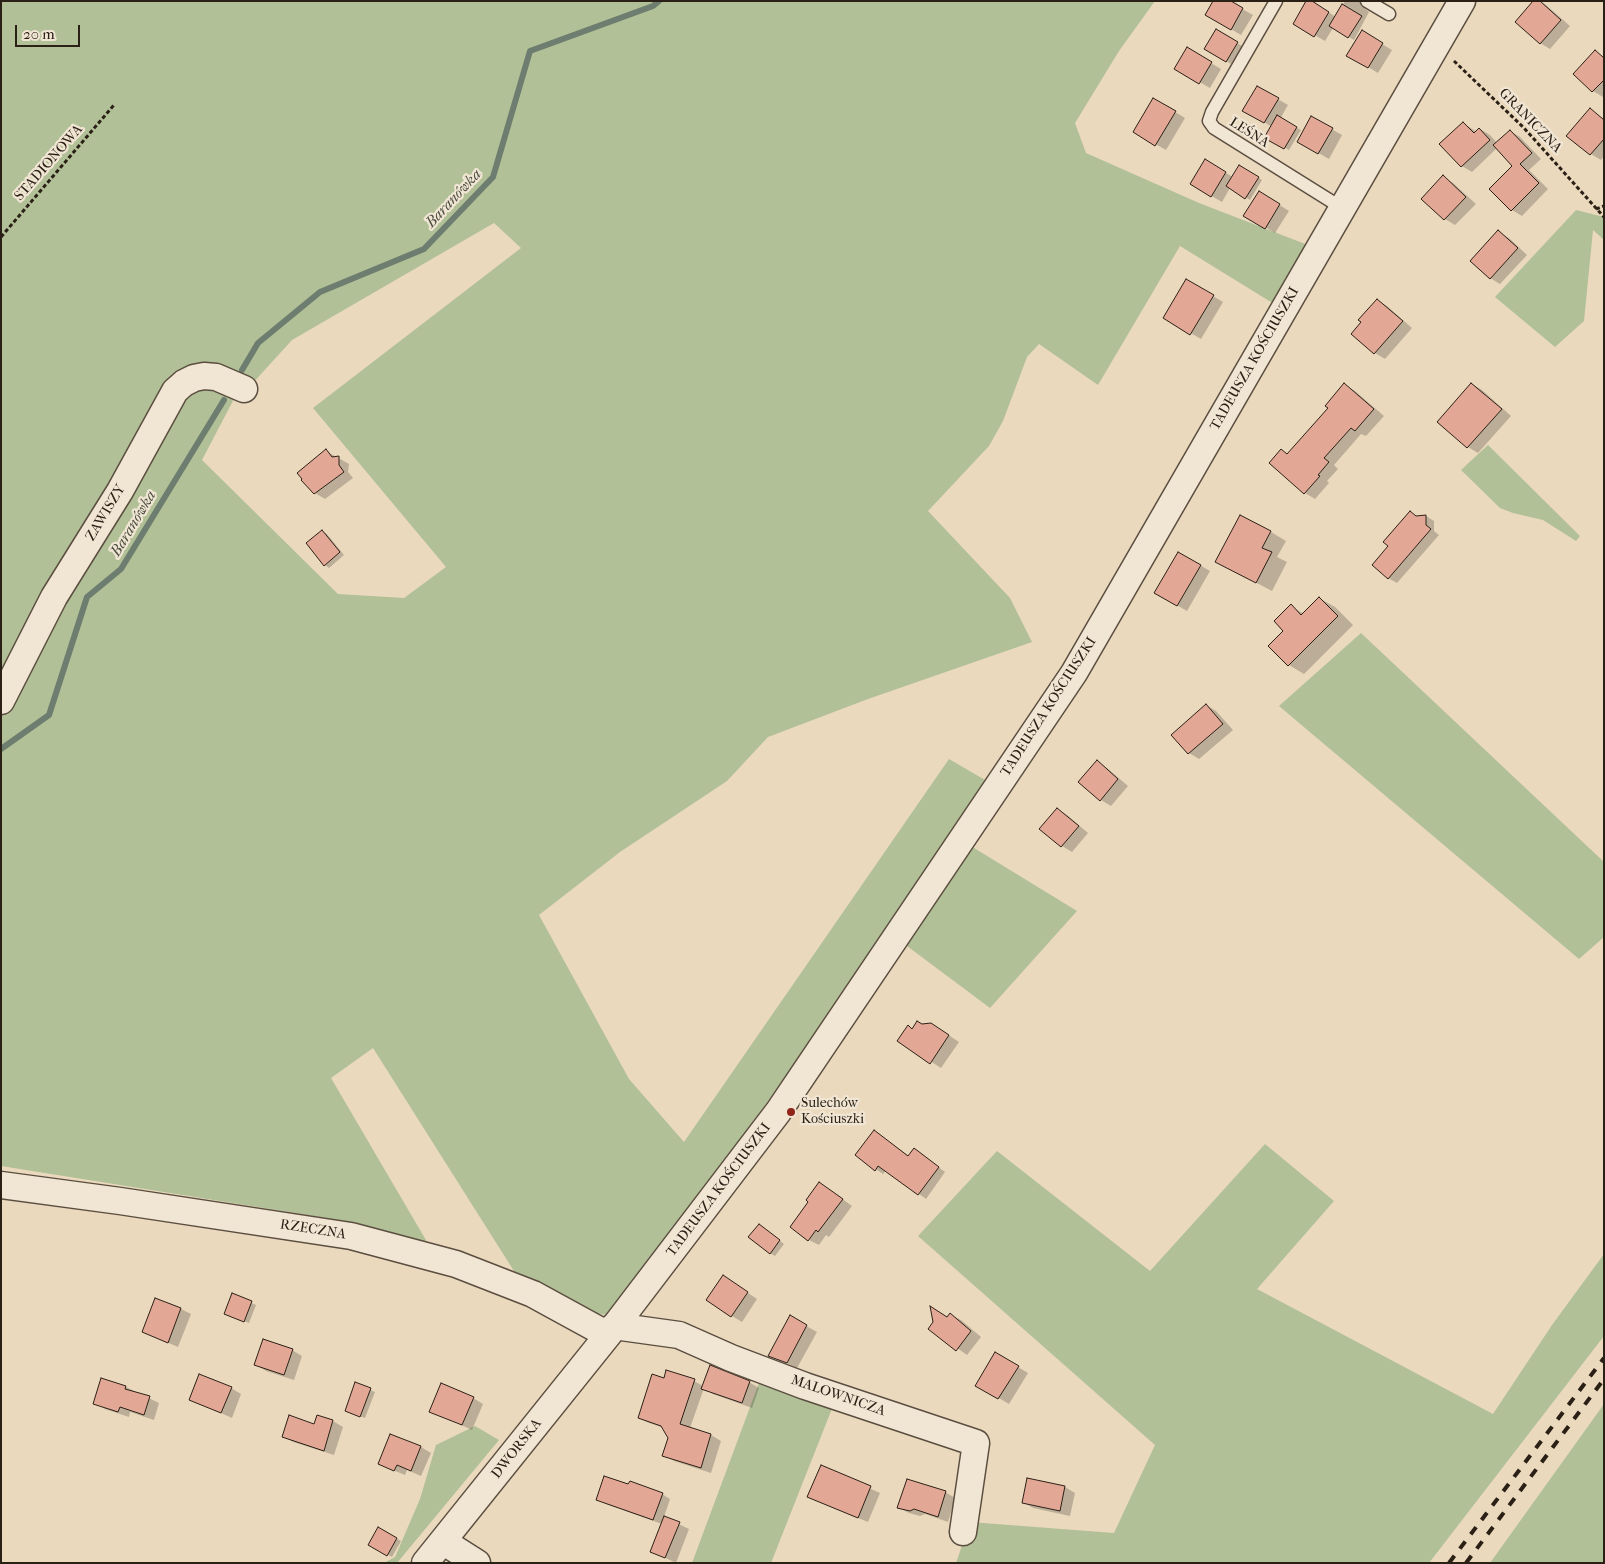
<!DOCTYPE html>
<html>
<head>
<meta charset="utf-8">
<style>
  body { margin:0 }
  #map { position:relative; width:1605px; height:1564px; overflow:hidden; background:#ead9bd; font-family:"IM FELL French Canon",serif }
  canvas { display:block }
  .frame { position:absolute; inset:0; border:2px solid #2b2016; pointer-events:none }
  .scale { position:absolute; left:15px; top:25px; width:65px; height:22px; box-sizing:border-box; border:2px solid #2b2016; border-top:0; padding-left:6px; font-size:15px; line-height:18px; white-space:nowrap; color:#2b2016; -webkit-text-stroke:4px #f1e6d4; paint-order:stroke }
</style>
</head>
<body>
<div id="map">
<canvas width="1605" height="1564"></canvas>
<div class="frame"></div>
<div class="scale">20 m</div>
</div>
<script>
const g = document.querySelector('canvas').getContext('2d');
g.lineJoin = 'round';
function fillPath(path, color) { g.fillStyle = color; g.fill(path, 'evenodd'); }
const shape = rows => new Path2D(rows.map(r => 'M' + r).join(''));
function strokePath(path, color, width, dash) { g.strokeStyle = color; g.lineWidth = width; g.lineCap = dash ? 'butt' : 'round'; g.setLineDash(dash || []); g.stroke(path); }
function drawText(font, color, halo, rows, align = 'center') {
  g.font = font + ' "IM FELL French Canon",serif'; g.lineWidth = 4.5; g.setLineDash([]); g.textBaseline = 'middle'; g.strokeStyle = halo; g.fillStyle = color; for (const [text, x, y, turn = 0] of rows) {
    g.save(); g.translate(x, y); g.rotate((+turn || 0) * Math.PI / 180); g.textAlign = isNaN(turn) ? turn : align; if (halo) g.strokeText(text, 0, 0); g.fillText(text, 0, 0); g.restore();
  }
}
fillPath(shape([
  [1,1,1155,1,1119,51,1075,123,1086,153,1199,203,1313,247,1279,307,1180,246,1098,385,1039,344,1027,357,1003,421,989,446,928,511,1010,598,1032,642,868,699,768,737,727,781,620,852,539,915,629,1079,684,1142,949,759,992,784,628,1299,610,1315,584,1313,519,1279,373,1048,331,1078,430,1247,358,1223,1,1166,1,712,190,389,209,383,235,397,202,460,338,594,404,598,446,567,313,408,521,248,494,223,292,340,251,385,195,371,1,684],
  [1576,210,1604,217,1604,240,1593,230,1584,321,1555,347,1495,297],
  [1488,445,1580,536,1576,541,1543,520,1513,513,1500,508,1461,470],
  [1361,633,1604,862,1604,937,1579,959,1279,706],
  [961,840,1077,911,990,1008,899,940],
  [1265,1144,1334,1201,1257,1289,1493,1414,1552,1325,1604,1254,1604,1336,1429,1563,956,1563,970,1522,1114,1533,1155,1445,918,1236,997,1151,1150,1271],
  [762,1375,835,1401,771,1563,692,1563],
  [1604,1404,1604,1563,1490,1563],
  [475,1426,499,1440,397,1563,384,1563,395,1557,420,1499,436,1445]
]), '#b1c096');
fillPath(shape([
  [1228,1,1253,15,1241,35,1207,15],
  [1310,1,1336,17,1345,1,1364,1,1364,8,1369,12,1354,40,1333,28,1325,41,1295,24],
  [1539,1,1546,5,1570,26,1550,49,1540,43],
  [1216,31,1242,46,1231,64,1206,49],
  [1362,32,1392,50,1378,73,1348,55],
  [1187,49,1221,69,1210,88,1175,68],
  [1604,72,1604,96,1603,97,1593,91],
  [1257,87,1288,105,1280,119,1301,130,1289,150,1266,137,1272,127,1244,110],
  [1154,99,1185,118,1166,150,1134,132],
  [1590,110,1604,119,1604,156,1601,160,1591,154],
  [1312,118,1342,135,1329,159,1298,141],
  [1463,123,1477,132,1480,129,1490,135,1497,143,1510,131,1520,137,1541,159,1529,170,1548,189,1522,216,1512,210,1514,166,1497,148,1472,172,1462,166,1441,144],
  [1205,161,1233,177,1239,166,1262,180,1250,200,1230,188,1222,202,1191,184],
  [1443,177,1453,183,1476,204,1455,225,1445,219,1423,199],
  [1259,192,1289,211,1275,233,1245,215],
  [1499,232,1509,238,1527,255,1500,284,1490,278],
  [1186,280,1223,302,1201,339,1164,318],
  [1377,300,1387,306,1412,328,1385,359,1375,353,1352,334],
  [1472,384,1482,390,1511,416,1478,453,1468,447,1439,422],
  [1345,385,1355,391,1384,416,1366,436,1361,434,1334,465,1338,469,1327,481,1329,483,1315,499,1305,493,1271,463,1281,451,1288,455,1330,408],
  [326,451,349,464,348,472,353,478,325,499,315,493,303,481],
  [1426,516,1434,521,1434,531,1439,535,1397,583,1388,578,1417,517],
  [322,531,327,534,344,555,329,568,325,565],
  [1271,532,1286,541,1277,557,1287,562,1272,591,1232,570],
  [1179,553,1210,571,1187,611,1156,593],
  [1319,598,1335,607,1353,625,1304,674,1289,665,1285,631,1291,606,1304,614],
  [1206,705,1216,711,1233,730,1199,759,1189,753,1173,735],
  [1097,762,1107,768,1128,786,1111,806,1101,800],
  [1057,809,1067,815,1088,833,1072,852,1062,846,1041,829],
  [913,1030,941,1030,959,1042,941,1068,899,1041],
  [874,1131,909,1156,921,1154,945,1172,926,1199,886,1170,883,1174,856,1155],
  [830,1190,852,1206,829,1237,826,1235,819,1245,809,1240],
  [763,1228,784,1244,775,1256,770,1253],
  [733,1283,757,1299,742,1322,732,1316],
  [233,1295,256,1305,249,1323,230,1316],
  [181,1309,191,1314,178,1347,143,1332],
  [951,1315,961,1320,981,1337,967,1355,929,1328,948,1319],
  [790,1317,817,1332,797,1368,770,1355],
  [292,1350,302,1356,294,1380,266,1371,256,1365],
  [996,1354,1028,1373,1009,1404,977,1385],
  [102,1379,126,1387,159,1403,154,1420,130,1412,129,1417,105,1409,95,1403],
  [664,1380,694,1381,703,1386,749,1382,759,1388,752,1408,713,1394,704,1388,690,1428,711,1435,721,1441,711,1473,674,1461,664,1455,669,1438,664,1428,649,1423,639,1418],
  [356,1384,375,1392,365,1418,351,1413],
  [231,1388,241,1394,232,1418,190,1399],
  [473,1398,483,1404,472,1430,431,1411],
  [318,1417,333,1421,343,1427,334,1455,293,1442,283,1436,315,1425],
  [391,1435,421,1447,431,1453,421,1476,407,1470,405,1475,390,1469],
  [821,1467,880,1493,868,1522,819,1502],
  [1065,1487,1075,1493,1070,1516,1033,1508,1023,1502],
  [945,1492,955,1498,948,1522,925,1514,920,1516,909,1513,899,1508],
  [662,1494,670,1499,664,1517,689,1529,676,1563,651,1551,662,1524,606,1504,597,1499],
  [379,1529,401,1541,392,1557,370,1544]
]), '#0003');
strokePath(shape([
  [242,370,258,343,320,292,424,249,493,177,530,51,653,6,659,1],
  [1,749,49,715,87,597,121,569,224,400]
]), '#6d7d6f', 6);
const building = shape([
  [1213,1,1231,1,1243,8,1231,30,1205,15,1213,1],
  [1306,1,1312,1,1329,12,1314,37,1293,24,1306,1],
  [1533,1,1540,1,1561,20,1540,44,1515,22,1533,1],
  [1342,4,1362,16,1348,38,1329,26,1342,4],
  [1216,29,1238,42,1226,62,1204,49,1216,29],
  [1362,30,1383,43,1368,68,1346,56,1362,30],
  [1187,47,1212,62,1199,84,1174,69,1187,47],
  [1595,50,1604,58,1604,80,1592,92,1573,74,1595,50],
  [1257,86,1279,98,1264,123,1242,111,1257,86],
  [1153,98,1176,111,1155,146,1133,132,1153,98],
  [1590,108,1604,120,1604,139,1590,155,1566,136,1590,108],
  [1277,115,1297,127,1284,149,1264,138,1277,115],
  [1311,116,1333,128,1318,154,1297,142,1311,116],
  [1463,122,1474,133,1479,128,1490,140,1461,167,1439,144,1463,122],
  [1510,130,1532,153,1520,164,1539,183,1511,211,1489,189,1512,166,1493,145,1510,130],
  [1205,159,1226,172,1211,197,1190,184,1205,159],
  [1239,165,1259,177,1245,199,1226,186,1239,165],
  [1443,175,1466,197,1444,220,1421,199,1443,175],
  [1259,191,1280,204,1265,229,1243,216,1259,191],
  [1498,230,1518,248,1490,279,1470,261,1498,230],
  [1186,279,1214,295,1190,335,1163,318,1186,279],
  [1377,299,1403,321,1374,354,1351,334,1361,322,1358,320,1377,299],
  [1344,383,1374,409,1355,431,1351,428,1324,458,1329,462,1318,475,1320,476,1304,494,1269,463,1281,449,1287,454,1328,408,1325,406,1344,383],
  [1471,383,1502,409,1467,448,1437,422,1471,383],
  [326,449,332,457,339,456,339,465,344,472,314,494,301,480,302,479,297,473,326,449],
  [1410,511,1416,516,1426,515,1426,525,1431,529,1388,579,1372,565,1388,546,1383,542,1410,511],
  [1240,515,1271,531,1262,548,1272,552,1256,583,1215,562,1240,515],
  [322,530,340,552,324,566,306,543,322,530],
  [1178,552,1201,565,1177,606,1154,593,1178,552],
  [1319,597,1338,616,1288,666,1268,646,1283,631,1274,621,1291,604,1301,615,1319,597],
  [1206,704,1223,724,1188,754,1171,735,1206,704],
  [1097,760,1118,779,1100,801,1078,782,1097,760],
  [1057,808,1079,826,1061,847,1039,829,1057,808],
  [917,1021,922,1024,931,1023,949,1035,930,1064,897,1041,908,1025,912,1029,917,1021],
  [874,1130,908,1156,914,1148,939,1167,918,1195,878,1166,875,1171,855,1155,874,1130],
  [819,1182,843,1199,818,1232,816,1230,808,1241,790,1227,808,1202,806,1200,819,1182],
  [759,1224,780,1240,770,1254,748,1237,759,1224],
  [723,1275,748,1292,731,1317,706,1300,723,1275],
  [232,1293,252,1301,244,1322,224,1314,232,1293],
  [155,1298,181,1308,168,1343,142,1332,155,1298],
  [930,1306,947,1317,950,1313,971,1331,956,1351,928,1329,933,1322,930,1306],
  [790,1315,807,1325,787,1363,768,1356,790,1315],
  [263,1339,293,1349,284,1375,254,1365,263,1339],
  [995,1352,1019,1366,998,1399,975,1386,995,1352],
  [710,1365,750,1381,742,1403,701,1389,710,1365],
  [666,1370,695,1379,680,1424,711,1434,701,1468,662,1456,668,1438,661,1426,638,1418,652,1374,664,1378,666,1370],
  [199,1374,232,1387,221,1413,189,1400,199,1374],
  [101,1378,126,1386,125,1389,150,1396,144,1415,120,1407,118,1412,93,1404,101,1378],
  [355,1382,371,1388,360,1417,345,1411,355,1382],
  [441,1383,474,1397,462,1425,429,1412,441,1383],
  [289,1415,314,1424,317,1415,333,1420,324,1451,282,1437,289,1415],
  [390,1434,421,1446,411,1471,397,1465,394,1471,378,1464,390,1434],
  [821,1465,871,1486,858,1518,807,1497,821,1465],
  [604,1476,628,1484,630,1481,663,1493,653,1520,596,1500,604,1476],
  [1027,1478,1065,1486,1060,1511,1022,1503,1027,1478],
  [907,1479,946,1491,938,1517,914,1509,910,1511,897,1508,907,1479],
  [664,1516,680,1522,665,1558,650,1552,664,1516],
  [378,1527,397,1538,387,1556,368,1545,378,1527]
]);
fillPath(building, '#e3a796');
strokePath(building, '#2b2016', 1);
const service = shape([
  [1276,1,1212,112,1209,121,1214,128,1342,208],
  [1367,1,1389,14]
]);
const minor = shape([
  [1,701,54,597,120,491,175,391,184,383,194,378,204,376,216,377,244,389],
  [1,1185,120,1201,351,1236,456,1264,533,1294,608,1335],
  [614,1326,679,1335,731,1358,805,1386,976,1443,963,1532],
  [444,1542,477,1563],
  [425,1563,608,1335,778,1112,1074,673,1462,1]
]);
strokePath(service, '#5b4e40', 15);
strokePath(minor, '#5b4e40', 29);
strokePath(shape([
  [1454,61,1524,128,1604,217],
  [1596,209,1604,206],
  [1,237,114,105]
]), '#2b2016', 3, [4, 2.5]);
strokePath(service, '#f1e6d4', 12);
strokePath(minor, '#f1e6d4', 26);
strokePath(shape([
  [1449,1563,1604,1358],
  [1466,1563,1604,1379]
]), '#2b2016', 4, [9, 9]);
for (const [x, y, r, color] of [
  [791,1112,5,"#8f2418"]
]) { const dot = new Path2D(); dot.arc(x, y, r, 0, 2 * Math.PI); g.fillStyle = color; g.fill(dot); strokePath(dot, '#f1e6d4', 2); }
drawText('14px', '#2b2016', '#f1e6d4', [
  ["GRANICZNA",1530,121,46],
  ["LEŚNA",1249,133,32],
  ["STADIONOWA",49,163,-49],
  ["TADEUSZA KOŚCIUSZKI",1255,359,-60],
  ["ZAWISZY",106,513,-59],
  ["TADEUSZA KOŚCIUSZKI",1049,707,-57],
  ["TADEUSZA KOŚCIUSZKI",719,1190,-53],
  ["RZECZNA",313,1230,9],
  ["MALOWNICZA",838,1396,19],
  ["DWORSKA",517,1449,-52]
]);
drawText('14px', '#2b2016', '#f1e6d4', [
  ["Sulechów",801,1104],
  ["Kościuszki",801,1120]
], 'left');
drawText('italic 15px', '#4c4e42', '#f1e6d4', [
  ["Baranówka",454,199,-47],
  ["Baranówka",134,524,-59]
]);
</script>
</body>
</html>
